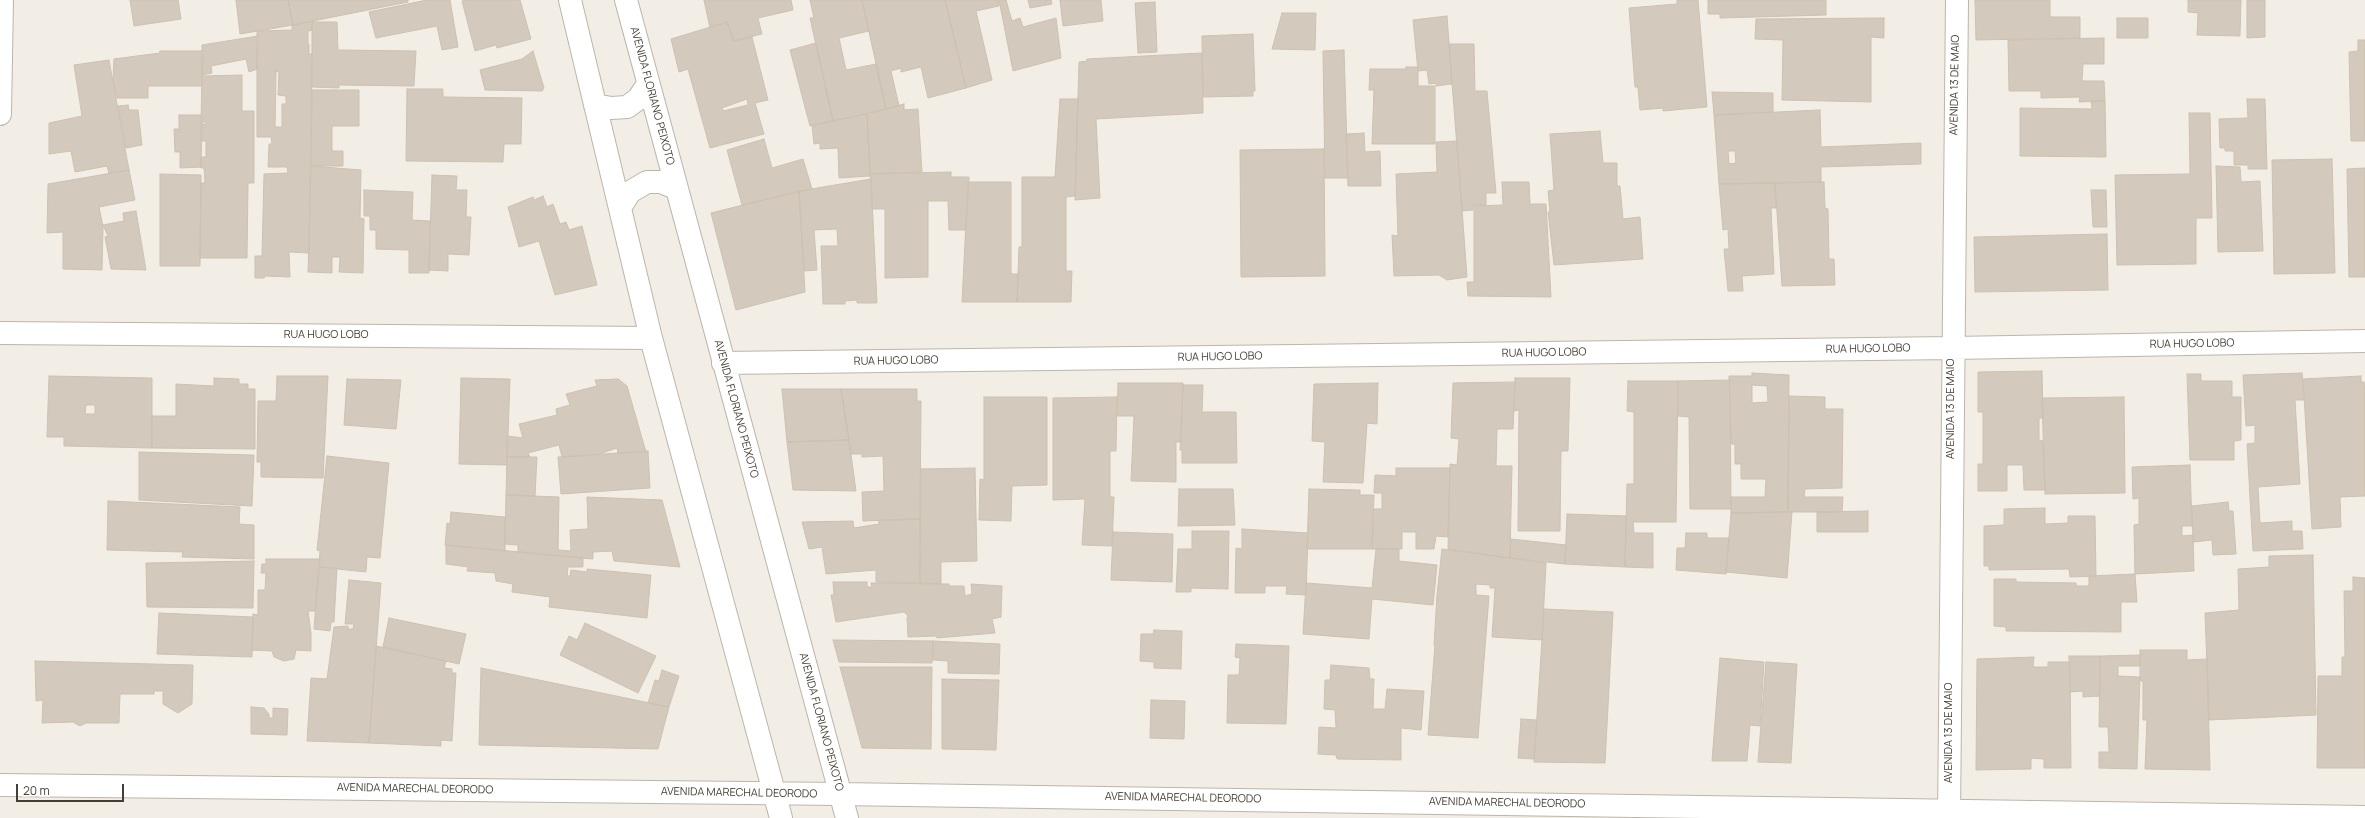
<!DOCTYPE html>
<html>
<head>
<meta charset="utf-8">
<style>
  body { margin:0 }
  #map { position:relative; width:2365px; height:818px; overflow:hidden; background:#f2eee6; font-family:Manrope,sans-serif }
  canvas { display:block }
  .scale { position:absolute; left:16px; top:784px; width:108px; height:18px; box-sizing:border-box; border:2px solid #443e35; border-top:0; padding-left:5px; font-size:12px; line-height:14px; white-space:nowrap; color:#443e35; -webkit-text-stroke:3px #fff; paint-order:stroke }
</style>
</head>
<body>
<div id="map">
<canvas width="2365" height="818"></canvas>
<div class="scale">20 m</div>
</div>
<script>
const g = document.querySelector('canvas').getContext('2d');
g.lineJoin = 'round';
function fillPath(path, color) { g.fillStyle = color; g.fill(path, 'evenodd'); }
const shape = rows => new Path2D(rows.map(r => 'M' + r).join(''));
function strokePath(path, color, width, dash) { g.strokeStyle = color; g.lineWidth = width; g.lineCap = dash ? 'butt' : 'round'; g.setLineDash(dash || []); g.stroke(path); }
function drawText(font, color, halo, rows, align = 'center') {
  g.font = font + ' Manrope,sans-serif'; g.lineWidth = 3; g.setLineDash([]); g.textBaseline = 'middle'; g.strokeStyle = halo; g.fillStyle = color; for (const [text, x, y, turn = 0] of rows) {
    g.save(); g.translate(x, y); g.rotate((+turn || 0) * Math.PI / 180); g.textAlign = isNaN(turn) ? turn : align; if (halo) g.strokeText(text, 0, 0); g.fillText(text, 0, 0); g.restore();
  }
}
const building = shape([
  [130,0,178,0,181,19,134,26,130,0],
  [236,0,288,0,293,25,240,34,236,0],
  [288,0,408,0,408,2,293,25,288,0],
  [427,0,450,0,458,47,442,50,437,26,376,38,369,12,427,0],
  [467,0,520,0,531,39,497,48,496,45,475,51,462,1,467,0],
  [704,0,791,0,793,10,758,18,762,34,734,41,727,22,710,28,704,0],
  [810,0,862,0,869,31,839,38,846,70,876,64,886,109,833,121,810,18,814,18,810,0],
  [862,0,945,0,966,88,928,98,921,67,901,72,901,68,891,71,899,106,886,109,862,0],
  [945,0,998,0,999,6,976,11,992,80,966,88,945,0],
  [999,0,1006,0,1012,21,1020,18,1023,27,1056,18,1061,58,1013,71,999,0],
  [1028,0,1051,0,1052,4,1030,8,1028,0],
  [1060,0,1101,0,1103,21,1063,26,1060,0],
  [1677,0,1698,0,1707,107,1663,111,1663,108,1640,110,1638,87,1635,87,1629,8,1677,4,1677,0],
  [1708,0,1826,0,1826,15,1720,18,1720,14,1708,14,1708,0],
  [1975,0,2050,0,2050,17,2080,17,2080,38,1976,40,1975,0],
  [2188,0,2241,0,2240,36,2197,35,2198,13,2188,12,2188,0],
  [2247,0,2265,0,2265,37,2247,38,2247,0],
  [1155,2,1157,52,1138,53,1135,3,1155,2],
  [1282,13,1316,13,1315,50,1272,49,1282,13],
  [1447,16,1452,84,1436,86,1436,83,1429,84,1427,70,1418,71,1413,20,1447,16],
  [1884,18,1884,38,1871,37,1871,102,1782,100,1783,40,1755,39,1756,19,1884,18],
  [2117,18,2148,18,2148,38,2117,38,2117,18],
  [313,21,312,30,308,31,308,44,309,44,309,54,312,54,309,253,289,252,290,277,265,276,264,278,255,278,255,256,262,256,264,174,288,173,287,167,268,167,269,144,272,144,271,137,257,137,257,31,292,30,292,25,313,21],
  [276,71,279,72,278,95,286,96,286,104,282,104,282,127,275,127,276,71],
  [312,22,337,22,338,50,416,51,414,86,339,85,339,88,312,87,312,22],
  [727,22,734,41,752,37,768,100,755,103,764,134,710,148,688,69,679,72,671,39,727,22],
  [747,99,748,105,723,111,722,108,747,99],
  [1253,34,1255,91,1253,91,1253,96,1203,97,1202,36,1253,34],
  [258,36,257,69,249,72,246,59,211,66,212,73,202,75,202,45,258,36],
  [2104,38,2104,64,2083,64,2082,81,2104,81,2105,101,2079,102,2080,97,2041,98,2041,91,2009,91,2008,40,2104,38],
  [2358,40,2365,40,2365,141,2351,141,2349,52,2358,51,2358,40],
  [816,43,833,121,810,126,790,50,816,43],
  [1449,44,1474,44,1475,91,1487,91,1496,193,1486,193,1486,205,1473,205,1473,210,1462,211,1449,44],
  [1344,50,1348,178,1325,178,1323,51,1344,50],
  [160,51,203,51,202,86,148,86,148,98,117,98,113,80,114,59,160,53,160,51],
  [533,51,544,88,542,91,485,90,480,70,522,59,533,51],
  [1202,53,1203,113,1096,119,1100,198,1075,200,1079,62,1087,61,1087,59,1202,53],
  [109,60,129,170,109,173,107,166,75,172,71,151,49,154,49,123,82,116,74,65,109,60],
  [1406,67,1418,67,1418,86,1435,86,1435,144,1372,144,1374,90,1369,90,1370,69,1406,69,1406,67],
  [242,75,242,111,254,111,254,183,248,183,247,258,200,258,201,183,205,183,204,168,201,168,201,157,206,157,206,141,201,141,201,124,206,124,206,122,201,122,202,76,242,75],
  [407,89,443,89,443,97,522,98,521,144,504,144,503,162,406,161,407,89],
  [312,90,359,90,359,126,332,126,332,151,343,151,343,166,311,166,312,90],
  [1712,92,1773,93,1773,112,1714,115,1712,92],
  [1060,99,1078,99,1075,196,1066,197,1066,271,1072,271,1071,302,1017,302,1019,247,1022,247,1022,177,1055,177,1060,99],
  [2247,99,2265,99,2267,169,2248,169,2248,165,2234,165,2234,151,2225,151,2225,148,2220,148,2219,119,2248,118,2247,99],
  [2091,101,2105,101,2106,157,2020,156,2020,108,2092,109,2091,101],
  [904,104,904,110,918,109,922,172,870,174,867,114,904,104],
  [128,105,129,110,138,110,142,145,126,148,118,106,128,105],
  [1820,110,1821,147,1921,143,1921,164,1821,167,1821,182,1719,184,1714,115,1820,110],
  [1728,151,1735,151,1736,163,1729,164,1728,151],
  [2189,113,2210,113,2212,218,2196,218,2196,264,2117,265,2115,175,2190,174,2189,113],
  [867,114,870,176,839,178,838,148,820,149,820,143,814,144,812,125,867,114],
  [179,115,202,115,201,167,180,168,180,152,175,152,174,129,179,129,179,115],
  [1600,131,1603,163,1617,163,1617,186,1620,186,1623,219,1640,217,1643,259,1554,265,1548,212,1550,212,1548,191,1554,190,1550,134,1600,131],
  [1364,133,1365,152,1380,151,1381,186,1348,186,1346,134,1364,133],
  [764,139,772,168,803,159,812,189,742,205,727,150,764,139],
  [1457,141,1467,277,1447,280,1439,275,1394,276,1392,235,1398,236,1396,174,1437,172,1436,142,1457,141],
  [1324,149,1325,276,1241,277,1240,150,1324,149],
  [2332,159,2335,273,2274,274,2272,160,2332,159],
  [311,166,361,170,360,218,364,219,363,273,339,272,340,257,332,257,332,273,308,272,311,166],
  [2216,166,2240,167,2241,182,2260,181,2263,251,2218,252,2216,166],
  [2365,168,2365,277,2349,277,2347,169,2365,168],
  [129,170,135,200,99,207,103,227,102,270,63,269,63,232,47,233,48,184,129,170],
  [951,172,951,177,969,177,966,230,949,230,948,201,928,201,928,277,885,278,885,209,872,209,870,174,951,172],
  [160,174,201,175,200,266,160,266,160,174],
  [432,175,457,176,456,190,467,190,466,217,471,217,469,255,448,254,448,271,429,270,432,175],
  [871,179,877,303,857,303,857,300,845,301,845,304,823,304,821,246,838,246,837,229,814,230,817,270,804,271,799,191,871,179],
  [968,182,1011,182,1011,274,1018,274,1017,302,962,302,968,182],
  [1502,182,1529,182,1530,204,1546,204,1551,297,1468,296,1467,282,1474,282,1474,206,1503,205,1502,182],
  [1824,182,1825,208,1828,209,1829,259,1834,259,1835,285,1782,286,1775,183,1824,182],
  [1775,183,1776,208,1771,208,1774,274,1742,276,1743,291,1728,291,1724,249,1729,249,1728,229,1723,230,1719,184,1775,183],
  [364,190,413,192,412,220,430,221,429,273,409,273,409,250,376,249,376,230,370,230,370,216,364,216,364,190],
  [2091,190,2106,190,2107,227,2093,227,2091,190],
  [799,191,805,292,736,310,711,213,799,191],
  [543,196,547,207,553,204,560,224,566,222,569,230,582,226,597,285,555,295,539,241,519,247,508,207,533,197,534,200,543,196],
  [136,211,146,270,111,269,105,237,108,236,103,225,124,221,123,213,136,211],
  [2107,234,2108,290,1975,292,1974,237,2107,234],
  [2042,371,2043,418,2039,418,2039,440,2043,441,2045,490,2024,490,2023,465,2007,465,2007,491,1978,491,1978,464,1983,464,1983,412,1978,412,1978,372,2042,371],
  [1752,373,1789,375,1788,512,1731,513,1731,497,1765,497,1766,479,1741,479,1741,464,1735,464,1735,444,1731,444,1729,376,1752,376,1752,373],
  [1752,385,1767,386,1768,402,1752,403,1752,385],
  [2302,373,2304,400,2295,400,2300,484,2258,487,2260,523,2292,521,2292,531,2302,531,2303,549,2253,551,2247,444,2255,443,2255,425,2246,426,2243,375,2302,373],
  [2187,374,2201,374,2201,381,2232,381,2232,397,2241,397,2241,440,2234,441,2234,460,2190,460,2187,374],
  [49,376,152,378,152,448,64,446,64,437,47,437,49,376],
  [86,405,95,405,95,414,85,414,86,405],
  [277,376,328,376,323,478,261,477,261,462,257,462,258,401,276,401,277,376],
  [2361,376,2361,382,2364,382,2365,393,2365,496,2340,497,2341,527,2312,529,2303,379,2361,376],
  [214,378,239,379,239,384,248,384,248,389,255,389,255,449,152,448,152,416,176,416,176,384,214,386,214,378],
  [461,378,510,379,507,465,459,464,461,378],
  [1515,378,1570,378,1568,451,1561,451,1560,531,1518,531,1519,410,1514,411,1515,378],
  [347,379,401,380,396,429,344,425,347,379],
  [618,379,627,386,646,452,618,453,617,448,596,455,562,457,559,445,528,453,530,457,507,457,507,436,523,438,519,424,557,415,556,409,570,405,566,394,597,386,595,380,618,379],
  [1730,380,1731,509,1690,509,1689,417,1678,416,1678,381,1730,380],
  [1628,381,1678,381,1676,522,1633,522,1634,533,1653,533,1653,568,1625,567,1627,484,1634,484,1634,412,1627,411,1628,381],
  [1515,382,1513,429,1497,429,1496,466,1512,466,1510,558,1448,549,1450,464,1457,465,1459,439,1451,438,1453,383,1515,382],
  [1118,383,1183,383,1181,442,1176,442,1176,482,1131,481,1134,416,1117,416,1118,383],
  [1378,383,1377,424,1367,423,1363,483,1323,482,1325,442,1312,441,1314,384,1378,383],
  [1183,385,1203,385,1202,412,1236,412,1237,463,1182,463,1182,450,1180,450,1183,385],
  [782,389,841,389,849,440,787,442,782,389],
  [841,389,917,389,917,401,921,401,920,519,863,521,862,492,884,491,883,456,862,457,862,454,851,454,841,389],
  [1789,396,1825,397,1825,409,1843,409,1842,488,1805,489,1804,497,1843,497,1842,512,1788,512,1789,396],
  [984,397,1047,397,1047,485,1012,486,1011,521,979,520,980,479,984,480,984,397],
  [1117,397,1116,451,1110,451,1110,497,1114,497,1112,546,1082,545,1085,499,1053,500,1053,398,1117,397],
  [2124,397,2125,493,2045,494,2042,398,2124,397],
  [849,440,856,491,793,490,787,442,849,440],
  [648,451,650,488,561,494,558,457,648,451],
  [139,452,254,455,252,506,139,500,139,452],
  [327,456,389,463,380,558,367,557,366,572,319,567,320,551,317,550,327,456],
  [507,457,537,457,535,496,506,495,507,457],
  [2190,465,2192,526,2182,526,2182,536,2193,535,2194,571,2135,574,2134,525,2139,524,2139,498,2133,499,2132,467,2190,465],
  [975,468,977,561,941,562,941,584,920,583,921,469,975,468],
  [1396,468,1450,468,1448,537,1436,536,1434,549,1416,549,1416,532,1402,532,1402,549,1372,549,1373,509,1382,509,1382,493,1374,493,1375,475,1396,476,1396,468],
  [1179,489,1233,489,1235,525,1178,526,1179,489],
  [1309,489,1360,490,1360,495,1374,495,1372,549,1307,549,1309,489],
  [506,495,559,497,558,550,571,551,570,530,588,529,587,497,662,500,680,567,614,561,612,551,593,552,593,559,518,552,518,545,505,544,506,495],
  [108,501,240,507,239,524,254,525,254,559,182,557,183,552,107,550,108,501],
  [2228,502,2229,511,2233,511,2236,554,2213,555,2212,540,2193,542,2192,506,2228,502],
  [2045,508,2045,524,2068,523,2068,516,2095,516,2096,576,2070,577,2069,569,1989,570,1989,566,1984,566,1984,526,2004,525,2004,509,2045,508],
  [1868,511,1868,532,1817,532,1817,512,1868,511],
  [451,512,505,517,505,551,445,545,447,523,450,524,451,512],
  [1792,512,1787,578,1726,572,1731,513,1792,512],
  [1567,514,1626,516,1625,567,1565,564,1567,514],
  [920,519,920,583,916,583,876,582,876,570,826,574,822,547,809,549,802,522,853,521,854,528,879,524,879,520,920,519],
  [1242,529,1308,533,1306,595,1286,594,1287,586,1265,586,1265,593,1235,593,1236,548,1242,549,1242,529],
  [1192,531,1229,531,1228,589,1191,588,1191,592,1176,592,1178,549,1192,549,1192,531],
  [1113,532,1173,534,1172,582,1111,580,1113,532],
  [1686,533,1707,533,1707,538,1729,538,1726,574,1676,570,1677,548,1685,548,1686,533],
  [1511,539,1566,545,1565,564,1510,558,1511,539],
  [446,545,583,558,583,567,568,567,567,576,570,576,571,570,587,572,587,569,651,575,647,618,549,607,550,597,512,592,513,584,496,581,495,573,467,571,468,567,446,564,446,545],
  [1376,549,1399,549,1399,561,1437,565,1433,605,1372,599,1369,639,1303,634,1306,583,1372,588,1376,549],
  [1442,549,1546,563,1542,640,1492,637,1495,588,1490,588,1490,585,1476,584,1476,595,1489,596,1478,738,1428,735,1435,645,1434,645,1437,595,1442,549],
  [2313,555,2316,715,2209,720,2205,613,2239,610,2238,569,2269,567,2269,556,2313,555],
  [266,559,320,559,315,611,308,611,311,633,311,651,296,650,294,659,284,661,274,657,272,651,252,650,253,614,258,615,258,590,265,590,266,573,261,573,262,564,266,564,266,559],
  [254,561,253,608,147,607,146,563,254,561],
  [319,567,337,568,334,622,331,622,330,631,314,629,319,567],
  [2135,574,2137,602,2121,602,2121,632,2006,631,2006,627,1994,626,1994,579,2016,579,2016,582,2076,583,2076,586,2089,586,2089,576,2135,574],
  [2353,577,2365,578,2365,768,2317,768,2318,676,2342,676,2342,657,2345,657,2344,591,2353,591,2353,577],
  [349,580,381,583,369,743,307,741,311,678,327,679,334,627,348,626,348,629,353,629,354,624,345,624,349,580],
  [833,582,867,582,867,587,872,587,871,583,949,584,949,586,964,586,965,596,972,594,971,584,1002,586,1001,617,992,619,995,633,937,638,936,636,908,637,907,617,909,617,904,612,836,622,831,595,834,595,833,582],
  [1544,609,1613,612,1605,763,1534,762,1544,609],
  [159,613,253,617,252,657,157,654,159,613],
  [389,618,466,634,459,664,383,647,389,618],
  [585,623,656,656,638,693,560,655,569,636,577,640,585,623],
  [1154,630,1182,631,1181,669,1154,668,1154,662,1140,661,1141,634,1153,634,1154,630],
  [833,640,933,641,932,663,839,662,833,640],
  [933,641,1000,644,999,674,948,673,948,661,933,660,933,641],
  [1236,644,1289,646,1286,724,1227,723,1228,675,1239,675,1240,658,1235,657,1236,644],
  [376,646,446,661,444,668,452,669,452,673,456,673,452,741,441,740,441,746,369,743,376,646],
  [2140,650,2187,650,2187,660,2207,659,2210,770,2145,769,2147,720,2143,720,2143,682,2140,680,2140,650],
  [2141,655,2140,666,2118,666,2118,676,2140,677,2137,769,2099,768,2099,752,2109,752,2108,727,2099,727,2100,656,2141,655],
  [2069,656,2100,656,2100,696,2083,697,2083,691,2070,692,2069,656],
  [2034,657,2033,667,2048,667,2048,662,2070,662,2071,768,2044,768,2044,759,2031,758,2031,769,1976,770,1977,659,2034,657],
  [1720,658,1764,662,1760,726,1750,725,1747,761,1712,761,1720,658],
  [35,661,193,665,192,704,178,713,163,704,163,691,154,691,154,694,120,694,119,723,86,723,80,726,73,722,42,723,43,700,36,701,35,661],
  [1766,662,1797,664,1791,763,1758,762,1766,662],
  [1331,665,1369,668,1370,679,1374,679,1373,709,1385,709,1387,689,1424,691,1421,730,1401,728,1401,760,1337,759,1336,755,1318,754,1319,727,1336,728,1335,710,1324,709,1325,680,1330,680,1331,665],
  [840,667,932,667,931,749,862,748,840,667],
  [481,668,669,707,658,749,479,745,481,668],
  [662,670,679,676,669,707,648,703,655,680,659,681,662,670],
  [942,679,999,680,996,750,942,749,942,679],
  [1151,700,1185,701,1184,739,1150,738,1151,700],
  [251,707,264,708,269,714,269,718,273,718,273,708,288,709,287,735,251,734,251,707],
  [1521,719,1537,720,1534,759,1518,758,1521,719]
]);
fillPath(building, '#d3c9bc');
strokePath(building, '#cdc1af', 1);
const minor = shape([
  [570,0,651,338,781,818],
  [626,0,847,818],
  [595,105,611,108,627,107,638,99,648,84],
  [0,114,2,0],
  [620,208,630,192,647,182,661,182,676,188],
  [0,333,651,338],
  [723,363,1952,348,2365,341],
  [0,785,840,794,2365,817],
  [1949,818,1957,0]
]);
strokePath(minor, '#bdb5a9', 24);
strokePath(minor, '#fff', 22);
drawText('11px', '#443e35', '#fff', [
  ["AVENIDA 13 DE MAIO",1955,85,-89],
  ["AVENIDA FLORIANO PEIXOTO",652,96,75],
  ["RUA HUGO LOBO",326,335],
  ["RUA HUGO LOBO",2192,344,-1],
  ["RUA HUGO LOBO",1868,349,-1],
  ["RUA HUGO LOBO",1544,353,-1],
  ["RUA HUGO LOBO",1220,357,-1],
  ["RUA HUGO LOBO",896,361,-1],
  ["AVENIDA FLORIANO PEIXOTO",736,409,75],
  ["AVENIDA 13 DE MAIO",1951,409,-90],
  ["AVENIDA FLORIANO PEIXOTO",821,722,75],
  ["AVENIDA 13 DE MAIO",1949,733,-90],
  ["AVENIDA MARECHAL DEORODO",415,789,1],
  ["AVENIDA MARECHAL DEORODO",739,793,1],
  ["AVENIDA MARECHAL DEORODO",1183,798,1],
  ["AVENIDA MARECHAL DEORODO",1507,803,1]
]);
</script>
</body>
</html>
